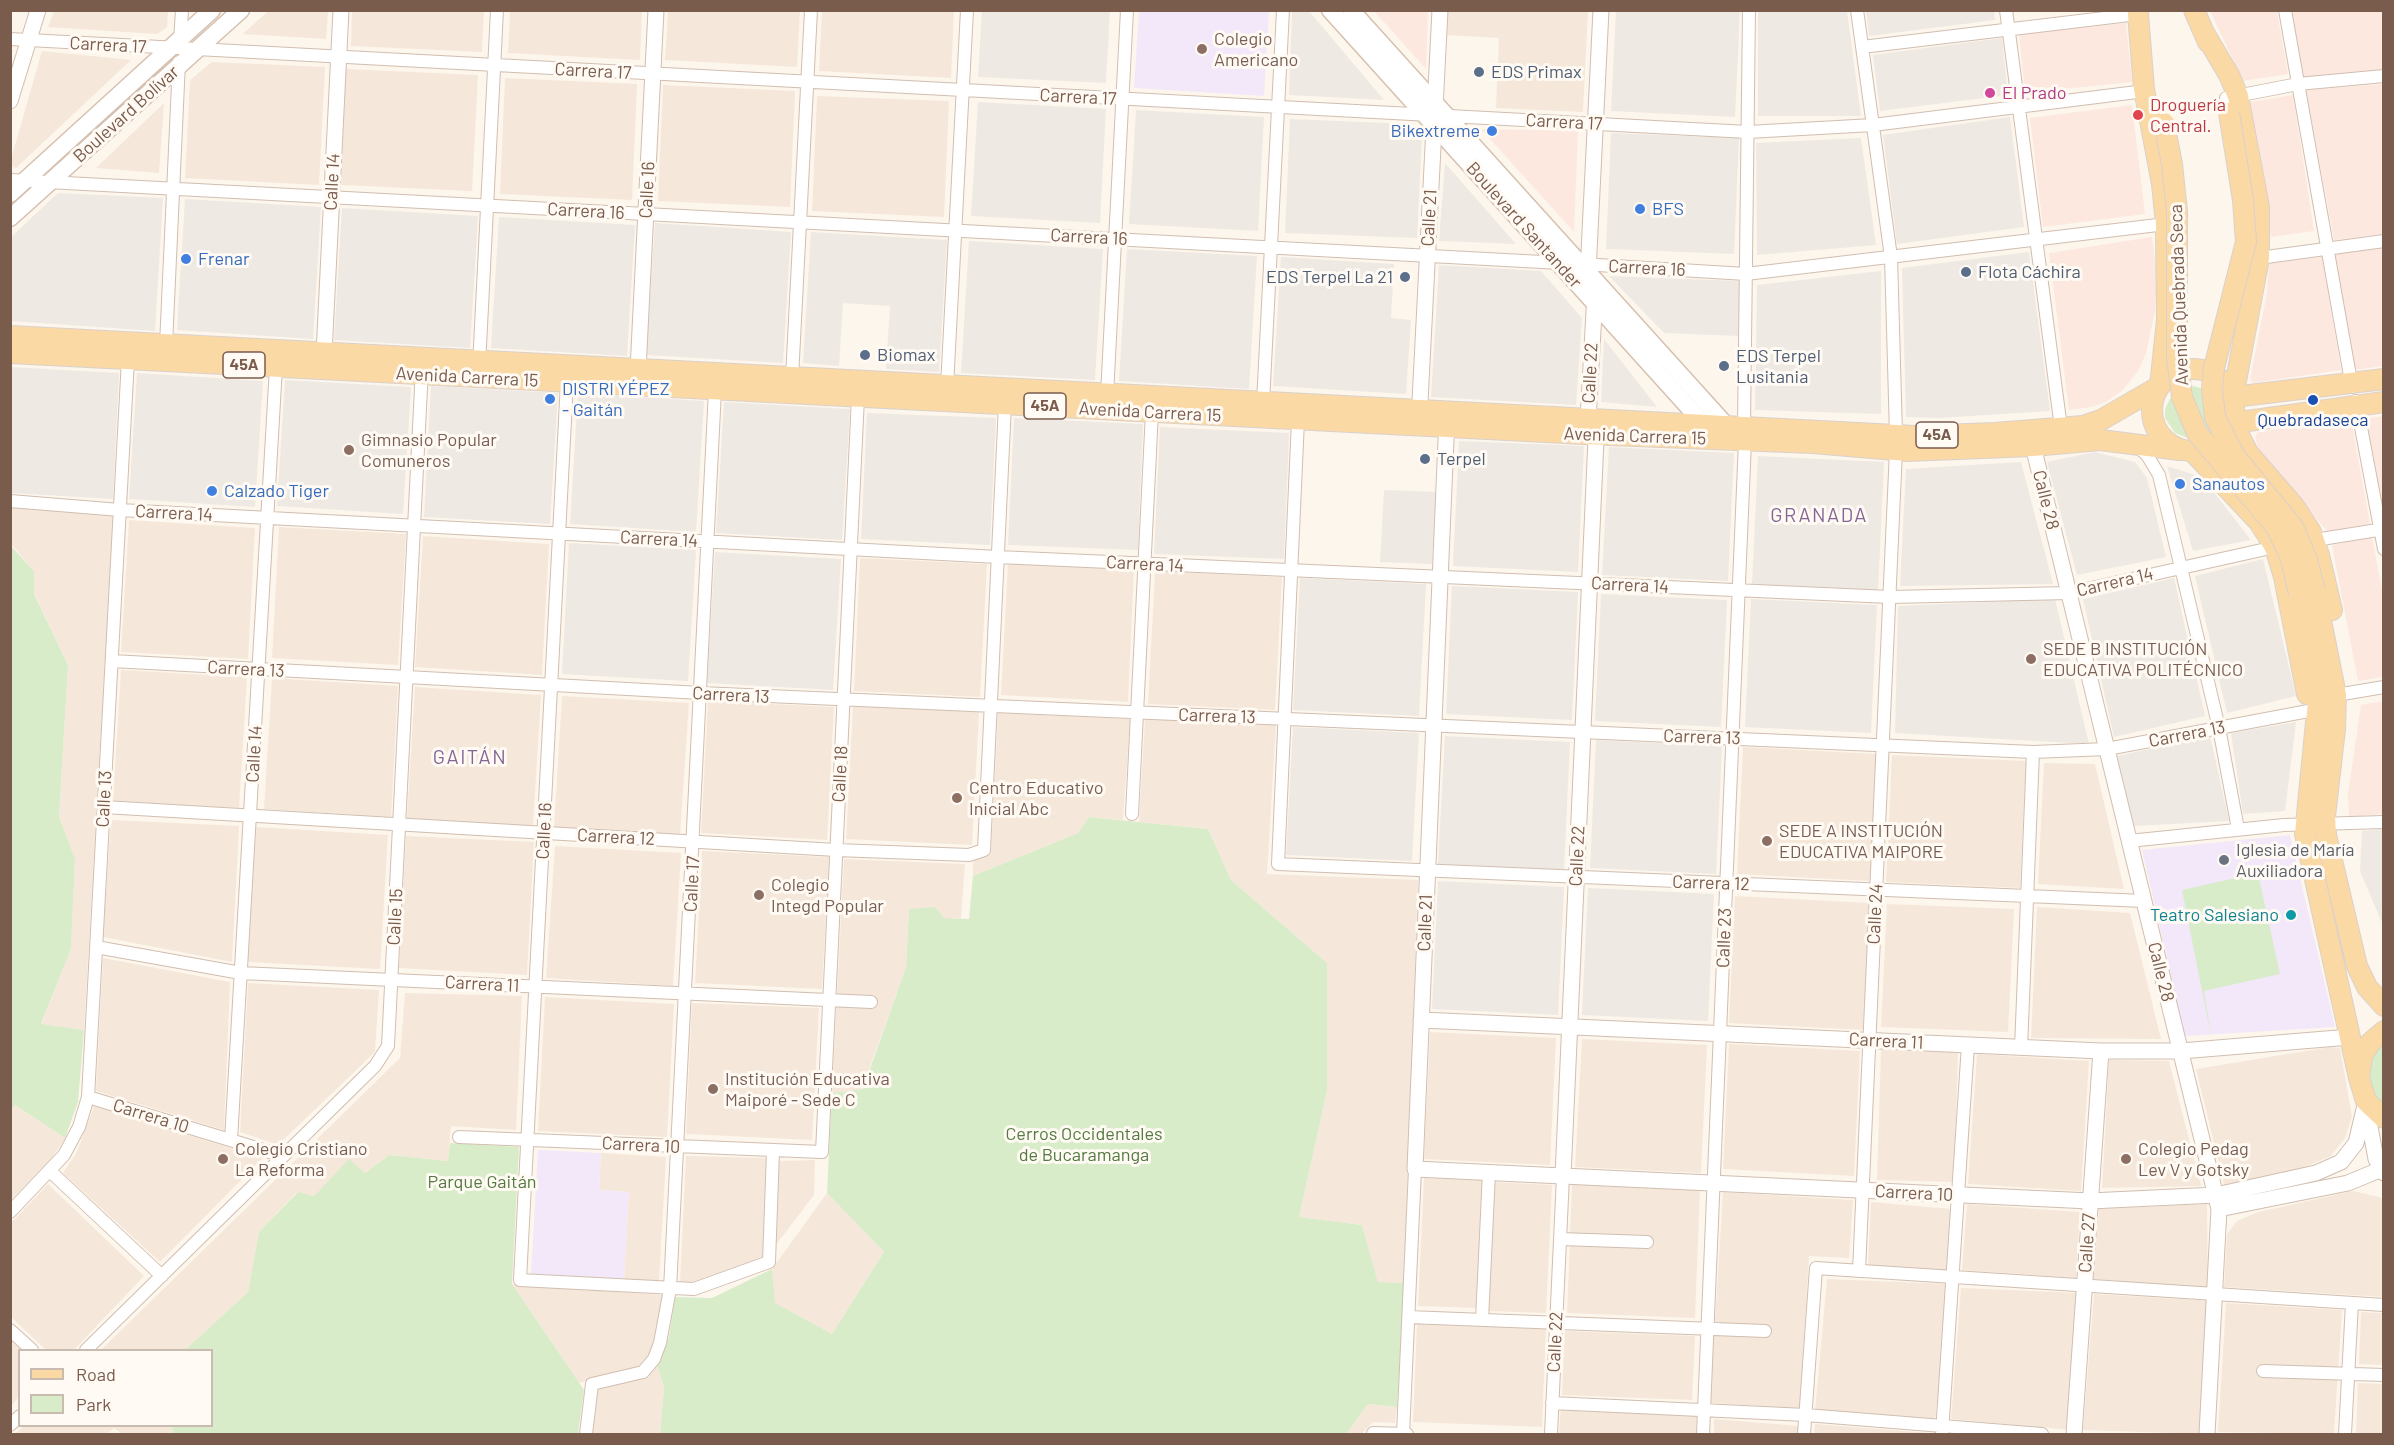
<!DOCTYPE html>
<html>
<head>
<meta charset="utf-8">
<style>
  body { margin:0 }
  #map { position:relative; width:2394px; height:1445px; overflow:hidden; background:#fdf6ec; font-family:Barlow,sans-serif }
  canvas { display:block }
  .frame { position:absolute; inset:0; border:12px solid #7a5c4d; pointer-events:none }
  .legend { position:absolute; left:18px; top:1349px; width:195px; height:78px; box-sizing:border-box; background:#fffaf3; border:2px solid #cabbb1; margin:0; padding:8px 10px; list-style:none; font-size:18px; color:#7a5c4d }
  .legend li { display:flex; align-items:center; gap:12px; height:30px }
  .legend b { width:30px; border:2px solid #cabbb1 }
</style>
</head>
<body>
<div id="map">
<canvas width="2394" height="1445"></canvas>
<div class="frame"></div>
<ul class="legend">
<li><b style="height:8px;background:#fbd9a5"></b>Road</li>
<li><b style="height:16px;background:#d8ecc9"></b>Park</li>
</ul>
</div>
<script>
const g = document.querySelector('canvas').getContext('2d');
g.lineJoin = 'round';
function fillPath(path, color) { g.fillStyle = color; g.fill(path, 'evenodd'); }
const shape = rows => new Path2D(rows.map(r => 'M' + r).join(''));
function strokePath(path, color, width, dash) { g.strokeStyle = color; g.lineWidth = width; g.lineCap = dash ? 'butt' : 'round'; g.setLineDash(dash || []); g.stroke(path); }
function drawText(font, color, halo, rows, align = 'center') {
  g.font = font + ' Barlow,sans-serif'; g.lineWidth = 6; g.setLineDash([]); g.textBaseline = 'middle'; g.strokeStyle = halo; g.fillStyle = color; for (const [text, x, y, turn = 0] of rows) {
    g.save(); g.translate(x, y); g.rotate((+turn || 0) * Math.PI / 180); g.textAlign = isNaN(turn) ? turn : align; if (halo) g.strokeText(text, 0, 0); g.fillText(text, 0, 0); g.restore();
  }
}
fillPath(shape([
  [54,11,168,11,167,27,157,34,48,27],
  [268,11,328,11,326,39,243,34],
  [352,11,484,11,482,52,351,46],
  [510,11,642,11,640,60,508,53],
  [668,11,800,11,797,67,665,60],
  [822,11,954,11,951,78,819,71],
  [1448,11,1588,11,1583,112,1496,108,1499,38,1447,35],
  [42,51,131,60,16,168,11,166,11,159],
  [212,62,325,67,319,185,185,178,190,80],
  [346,69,478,75,472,191,341,185],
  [505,78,637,84,632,200,500,194],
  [663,85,795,91,790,207,658,201],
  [817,96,949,101,944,217,812,211],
  [164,103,159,173,96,168],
  [10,507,113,516,84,1030,41,1025,71,949,75,859,59,817,68,665,34,593,34,571,11,544],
  [129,520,255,528,248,659,121,652],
  [279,527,406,534,398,665,272,658],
  [423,536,549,544,542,675,415,667],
  [860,558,987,564,980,697,854,691],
  [1008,563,1134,569,1128,702,1001,695],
  [1155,571,1282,577,1275,710,1148,704],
  [121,670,247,677,239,808,113,801],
  [272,678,398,686,391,817,264,809],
  [415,687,541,695,533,826,407,818],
  [562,696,689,703,680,836,554,828],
  [708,701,834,707,827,840,701,833],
  [853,706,979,712,972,845,846,839],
  [998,713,1130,719,1123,820,1089,817,1078,833,973,876,973,861,991,853],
  [1145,719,1276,725,1267,874,1418,880,1404,1283,1378,1282,1362,1225,1299,1217,1327,1091,1327,963,1231,880,1208,829,1139,822],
  [1743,747,1878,754,1871,881,1737,874],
  [1892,755,2026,761,2020,888,1886,882],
  [2044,763,2095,764,2124,889,2038,884],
  [111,820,239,826,232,962,103,937],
  [256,827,388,835,380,969,248,962],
  [406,836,534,842,527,975,399,968],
  [555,846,681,853,673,986,546,978],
  [702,851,829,857,822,989,695,983],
  [844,859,965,864,961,918,944,918,909,909,906,967,862,1089,832,1093],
  [1735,896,1870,903,1863,1030,1729,1023],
  [1887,904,2014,909,2008,1032,1881,1027],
  [2037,907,2130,913,2161,1039,2031,1038],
  [103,958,230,982,224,1130,96,1091],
  [248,983,379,990,375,1052,278,1145,240,1132],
  [405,993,522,996,516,1130,451,1126,448,1161,389,1155,365,1173,349,1160,314,1196,297,1192,259,1232,248,1292,185,1350,101,1350,400,1058],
  [545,997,674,1004,667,1137,538,1131],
  [692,1003,819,1008,812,1140,686,1134],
  [1430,1032,1556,1038,1550,1165,1424,1159],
  [1582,1039,1707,1045,1701,1173,1575,1167],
  [1729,1044,1860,1051,1854,1176,1723,1169],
  [2330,1047,2340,1048,2346,1082,2352,1117,2345,1138,2331,1156,2293,1172,2225,1188,2196,1069],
  [1881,1050,1958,1052,1954,1182,1877,1180],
  [1977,1054,2089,1061,2081,1191,1968,1184],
  [2109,1060,2169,1061,2201,1186,2102,1188],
  [15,1105,65,1138,52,1158,11,1200,10,1110],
  [94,1106,263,1158,160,1262,63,1173,77,1152],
  [601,1153,666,1157,659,1281,624,1279,629,1192,599,1190],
  [686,1156,766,1158,763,1257,696,1283,680,1283],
  [815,1160,814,1195,775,1246,779,1161],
  [1424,1178,1483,1180,1477,1308,1418,1306],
  [1493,1182,1552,1185,1546,1313,1487,1311],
  [48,1184,144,1276,74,1350,46,1350,11,1317,11,1223],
  [1572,1184,1700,1189,1695,1318,1567,1313],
  [2353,1191,2383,1198,2383,1297,2224,1287,2227,1234,2237,1221,2258,1212],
  [1723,1192,1853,1200,1849,1258,1809,1256,1800,1408,1710,1403],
  [827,1193,884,1252,832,1334,774,1303,772,1269],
  [1871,1202,1951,1209,1946,1277,1868,1266],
  [1967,1204,2080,1212,2076,1278,1962,1270],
  [2207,1204,2208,1288,2093,1279,2099,1209],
  [1827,1279,1950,1284,1935,1421,1815,1411],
  [512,1284,663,1295,650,1356,640,1369,579,1383],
  [1961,1288,2080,1293,2071,1430,1951,1419],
  [2094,1294,2213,1301,2203,1434,2083,1430],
  [2226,1303,2342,1310,2334,1434,2218,1432],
  [2361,1312,2383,1313,2383,1365,2359,1364],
  [1417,1324,1546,1329,1542,1427,1413,1422],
  [1565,1331,1695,1336,1692,1400,1562,1395],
  [10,1340,21,1350,19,1397,11,1406],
  [657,1365,664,1387,660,1434,590,1434,596,1389,638,1379,651,1373],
  [2358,1383,2383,1384,2383,1434,2356,1434],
  [1368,1404,1397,1407,1395,1423,1373,1422,1361,1434,1346,1434],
  [1561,1406,1697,1414,1696,1434,1559,1434],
  [1714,1419,1799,1426,1798,1434,1714,1434],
  [1815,1424,1929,1433,1929,1434,1814,1434],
  [24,1426,172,1426,173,1434,122,1434,114,1428,107,1434,16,1433]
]), '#f5e8da');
fillPath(shape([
  [1374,11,1428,11,1426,69],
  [2210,11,2277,11,2288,74,2243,81],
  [2291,11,2383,11,2383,70,2302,78],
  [2126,23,2132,82,2025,93,2019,34],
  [2383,84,2383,234,2334,240,2306,90],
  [2293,95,2314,231,2271,237,2250,102],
  [2132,105,2145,214,2043,227,2030,118],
  [1481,129,1578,131,1574,232],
  [2152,237,2157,274,2155,311,2146,353,2139,370,2123,390,2106,402,2091,407,2069,410,2049,253],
  [2383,248,2383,366,2354,370,2333,254],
  [2322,257,2341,370,2253,383,2250,379,2267,293,2269,263],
  [2383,416,2383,520,2365,419],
  [2351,419,2370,524,2328,532,2259,453,2255,436,2258,432],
  [2372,537,2383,595,2383,677,2358,681,2332,545],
  [2383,701,2383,814,2349,817,2348,794,2361,705]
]), '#fde8e0');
fillPath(shape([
  [982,11,1110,11,1106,83,978,77],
  [1292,11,1309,11,1384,100,1289,95],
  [1616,11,1740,11,1735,117,1611,111],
  [1758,11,1847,11,1861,116,1758,116],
  [1866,11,1994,11,1995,20,1869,36],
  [2002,38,2008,95,1880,111,1873,55],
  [978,102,1106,109,1100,223,971,216],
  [1136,110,1264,117,1258,231,1129,224],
  [2010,117,2024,227,1897,244,1883,135],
  [1290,119,1411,124,1422,134,1417,238,1285,233],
  [1611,133,1739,138,1734,254,1606,249],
  [1861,138,1876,245,1757,255,1756,143],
  [1445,163,1516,244,1439,241],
  [58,193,163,198,155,331,11,321,11,237],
  [185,199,321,207,313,339,177,330],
  [342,208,478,216,470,348,334,340],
  [499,217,635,225,627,356,491,348],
  [655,223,791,232,783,363,646,355],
  [811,232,947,240,939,372,886,369,890,306,843,303,839,366,803,363],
  [969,241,1103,249,1095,380,961,373],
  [1127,249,1257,256,1249,389,1119,381],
  [2029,252,2050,411,1939,418,1906,417,1902,268],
  [1281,257,1394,264,1391,318,1411,320,1406,394,1273,386],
  [1439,265,1541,271,1582,318,1576,405,1431,397],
  [1881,271,1881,414,1755,410,1757,285],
  [1609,276,1740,281,1738,336,1664,333],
  [1604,339,1657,407,1601,402],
  [11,367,119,373,113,499,11,493],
  [137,373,263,381,255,507,129,499],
  [285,380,411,387,403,514,277,506],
  [431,386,558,393,550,524,424,517],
  [578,393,704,401,696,532,570,524],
  [724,402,850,409,842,540,716,533],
  [867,413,996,418,990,545,861,539],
  [1014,418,1143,424,1138,550,1008,545],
  [1160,427,1289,433,1284,559,1154,554],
  [1459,441,1584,446,1578,572,1453,566],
  [1609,447,1734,453,1728,581,1602,575],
  [2095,452,2135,462,2147,478,2166,557,2077,575,2047,462],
  [1758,456,1884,462,1878,590,1752,584],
  [2021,462,2053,584,1900,586,1906,469],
  [2167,466,2202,477,2251,540,2193,551],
  [1384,490,1436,492,1432,564,1380,562],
  [569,543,696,550,688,681,562,674],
  [715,552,841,559,833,690,707,683],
  [2263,559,2296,696,2227,713,2195,576],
  [1300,578,1426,584,1419,716,1293,710],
  [2174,578,2205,716,2114,737,2083,599],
  [1452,586,1578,592,1572,720,1446,714],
  [1601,594,1727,600,1721,727,1595,721],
  [1751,599,1877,605,1871,733,1745,727],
  [2055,599,2089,744,1895,733,1898,606],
  [2296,722,2285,811,2243,814,2231,733],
  [1293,727,1419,733,1412,861,1286,855],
  [1445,736,1570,742,1564,870,1438,864],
  [2210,736,2229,821,2134,826,2117,756],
  [1596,740,1722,746,1716,874,1590,868],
  [2383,829,2384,829,2383,925,2360,871,2362,831],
  [1438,881,1564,887,1558,1015,1432,1009],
  [1588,888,1714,894,1708,1021,1582,1015]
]), '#efe9e4');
fillPath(shape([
  [1139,11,1269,11,1264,96,1134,88],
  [2290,835,2335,1027,2185,1036,2142,850],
  [538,1150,601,1153,599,1190,629,1192,624,1279,531,1274]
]), '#f3e8fa');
fillPath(shape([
  [2188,385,2205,389,2214,428,2208,434,2191,439,2175,433,2165,418,2165,409,2173,393],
  [10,545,34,571,34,594,68,665,59,817,75,859,71,949,41,1024,84,1030,78,1102,65,1138,15,1105,11,1110],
  [1089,817,1208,829,1231,880,1327,963,1327,1091,1299,1217,1362,1225,1378,1282,1404,1283,1397,1407,1368,1404,1346,1434,660,1434,664,1387,657,1365,669,1337,675,1297,712,1298,772,1269,775,1303,832,1334,884,1252,827,1193,832,1093,863,1089,906,967,909,909,935,907,944,918,969,919,973,876,1078,833],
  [2258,873,2280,974,2204,991,2212,1041,2182,890],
  [2383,1043,2383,1108,2375,1098,2367,1072,2371,1059],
  [450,1143,519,1147,512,1284,584,1390,578,1434,173,1434,172,1426,212,1426,212,1350,185,1350,248,1292,259,1232,298,1192,314,1196,349,1159,365,1173,389,1155,448,1161]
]), '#d8ecc9');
const minor = shape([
  [1857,10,1891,257,1896,435],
  [2006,10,2061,428],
  [2285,10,2352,387],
  [10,39,1748,132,1873,125,2145,91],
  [180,42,182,10],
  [1862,47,2138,14],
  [2226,98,2298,84,2384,76],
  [10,180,1561,263],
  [2259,258,2384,241],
  [1581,264,1746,274,2166,224],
  [166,345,179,62],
  [479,366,497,10],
  [792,378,811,10],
  [567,382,520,1280,694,1289,769,1262,773,1151],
  [947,386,967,10],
  [1107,395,1127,10],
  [2356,401,2384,549],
  [1263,403,1283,10],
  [1298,420,1278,864,2144,901],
  [1744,426,1749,10],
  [2136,445,2147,455,2159,475,2219,728,2238,829],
  [10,501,120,510,998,557,1890,597,2069,593,2275,547],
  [2315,540,2384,529],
  [112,661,701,693,2033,752,2107,749,2319,709],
  [2336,695,2384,687],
  [104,807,836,850,969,855,984,850,1005,404],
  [1132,814,1152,412],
  [2129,841,2284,825,2384,822],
  [96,947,241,973,871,1002],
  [2021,1048,2033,752],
  [88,1097,283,1156],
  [459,1137,822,1152,858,397],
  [231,1140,276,367],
  [51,1172,162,1276],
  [10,1212,64,1155,79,1127,88,1097,128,359],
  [1560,1239,1647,1242],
  [1859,1271,1896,450],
  [1408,1317,1765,1331],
  [1482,1320,1489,1172],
  [10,1330,32,1350],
  [86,1350,375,1066,388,1046,422,368],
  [2263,1371,2384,1375],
  [1552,1403,1806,1415,2042,1434],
  [10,1425,20,1416],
  [1373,1433,1407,1434],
  [1942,1433,1968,1045],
  [586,1434,592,1384,643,1372,654,1359,660,1343,670,1289,715,390],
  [1403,1434,1415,1169],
  [1551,1434,1563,1176],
  [1703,1434,1745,441],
  [1804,1434,1816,1268,2384,1305],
  [2345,1434,2352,1303]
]);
const tertiary = shape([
  [10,101,38,10],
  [1588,272,1601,10],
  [324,354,341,10],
  [638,370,656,10],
  [1447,416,1415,1169,2090,1201,2216,1195,2316,1173,2341,1162,2356,1143,2366,1101],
  [1419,421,1440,10],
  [2033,446,2219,1209,2207,1434],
  [1421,1020,2101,1051,2181,1051,2350,1037],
  [2368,1116,2376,1159,2384,1173],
  [1563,1176,1596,439,1588,420,1595,294],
  [2219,1209,2348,1183,2384,1168],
  [2074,1434,2101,1051]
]);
const secondary = shape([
  [1330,10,1709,430],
  [1351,10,1726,425],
  [10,194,212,10],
  [10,218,241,10]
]);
const primary = shape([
  [2194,10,2208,42],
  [2138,14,2144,89,2162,184,2166,224,2167,320,2160,386],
  [2203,31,2229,75,2238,96,2259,207,2259,258,2233,397],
  [10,336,1915,436,1995,433,2083,426,2101,420,2160,386],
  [10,353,1584,434,1813,443,1907,451,2033,446,2100,440,2180,450],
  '2152 410a41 41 0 1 1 82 0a41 41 0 1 1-82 0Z',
  [2233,397,2384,379],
  [2233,423,2248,453,2294,506,2311,532,2319,555,2332,610],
  [2233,423,2384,402],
  [2193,452,2259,522,2275,547,2284,577,2307,694],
  [2315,591,2336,695,2335,729,2325,816,2326,835,2357,966,2367,987,2384,1006],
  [2299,594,2316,662,2319,692,2305,834,2359,1078],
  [2384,1031,2370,1043,2362,1056,2359,1078,2366,1101,2384,1118]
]);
strokePath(minor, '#d1beb0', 14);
strokePath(tertiary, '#d1beb0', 17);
strokePath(secondary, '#d6c0b0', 19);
strokePath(primary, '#dad1cd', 22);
strokePath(minor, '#fff', 12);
strokePath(tertiary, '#fff', 15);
strokePath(secondary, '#fff', 16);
strokePath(primary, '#fbd9a5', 20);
const primaryBridge = shape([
  [2229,113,2243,200,2246,242,2214,368,2212,389,2215,417,2234,455,2293,527,2307,560,2315,591],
  [2164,123,2172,164,2177,212,2177,357,2182,397,2197,433,2276,527,2291,558,2299,594]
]);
strokePath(primaryBridge, '#dad1cd', 22, []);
strokePath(primaryBridge, '#fbd9a5', 20);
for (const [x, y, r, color] of [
  [1202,49,6,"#8d6e63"],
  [1479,72,6,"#5c6f8a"],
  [1990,93,6,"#d1479c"],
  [2138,115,6,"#e0444e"],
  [1492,131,6,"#3f7fe0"],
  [1640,209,6,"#3f7fe0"],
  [186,259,6,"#3f7fe0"],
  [1966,272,6,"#5c6f8a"],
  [1405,277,6,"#5c6f8a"],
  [865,355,6,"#5c6f8a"],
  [1724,366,6,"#5c6f8a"],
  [550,399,6,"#3f7fe0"],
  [2313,400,6,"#1a4fb4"],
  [349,450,6,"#8d6e63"],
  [1425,459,6,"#5c6f8a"],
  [2180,484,6,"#3f7fe0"],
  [212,491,6,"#3f7fe0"],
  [2031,659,6,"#8d6e63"],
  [957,798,6,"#8d6e63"],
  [1767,841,6,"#8d6e63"],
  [2224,860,6,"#6b7280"],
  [759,895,6,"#8d6e63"],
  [2291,915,6,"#0f9aa8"],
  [713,1089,6,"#8d6e63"],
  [223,1159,6,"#8d6e63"],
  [2126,1159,6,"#8d6e63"]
]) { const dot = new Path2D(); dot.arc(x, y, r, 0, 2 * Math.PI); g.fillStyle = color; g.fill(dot); strokePath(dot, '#fffaf3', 2); }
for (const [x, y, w] of [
  [244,365,42],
  [1045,406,42],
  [1937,435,42]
]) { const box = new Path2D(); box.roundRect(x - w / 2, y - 13, w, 26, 4.5); g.fillStyle = '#fffaf3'; g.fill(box); strokePath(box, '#7a5c4d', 1.5); }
drawText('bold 16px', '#7a5c4d', null, [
  ["45A",244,365],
  ["45A",1045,406],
  ["45A",1937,435]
]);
drawText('18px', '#785e54', '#fffaf3', [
  ["Colegio",1214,39],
  ["Americano",1214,60],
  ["Gimnasio Popular",361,440],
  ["Comuneros",361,461],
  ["SEDE B INSTITUCIÓN",2043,649],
  ["EDUCATIVA POLITÉCNICO",2043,670],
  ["Centro Educativo",969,788],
  ["Inicial Abc",969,809],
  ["SEDE A INSTITUCIÓN",1779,831],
  ["EDUCATIVA MAIPORE",1779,852],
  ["Colegio",771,885],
  ["Integd Popular",771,906],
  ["Institución Educativa",725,1079],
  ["Maiporé - Sede C",725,1100],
  ["Colegio Cristiano",235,1149],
  ["La Reforma",235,1170],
  ["Colegio Pedag",2138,1149],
  ["Lev V y Gotsky",2138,1170]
], 'left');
drawText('18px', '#7a5c4d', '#fffaf3', [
  ["Carrera 17",108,45,3],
  ["Carrera 17",593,71,3],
  ["Carrera 17",1078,97,3],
  ["Boulevard Bolívar",126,114,-42],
  ["Carrera 17",1564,122,3],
  ["Calle 14",332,182,-87],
  ["Calle 16",647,190,-87],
  ["Carrera 16",586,211,3],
  ["Calle 21",1429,218,-87],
  ["Boulevard Santander",1524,225,48],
  ["Carrera 16",1089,237,3],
  ["Carrera 16",1647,268,3],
  ["Avenida Quebrada Seca",2179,295,-92],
  ["Calle 22",1590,373,-87],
  ["Avenida Carrera 15",467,377,3],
  ["Avenida Carrera 15",1150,412,3],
  ["Avenida Carrera 15",1635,436,2],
  ["Calle 28",2046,500,76],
  ["Carrera 14",174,513,3],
  ["Carrera 14",659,539,3],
  ["Carrera 14",1145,564,3],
  ["Carrera 14",2115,582,-13],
  ["Carrera 14",1630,585,3],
  ["Carrera 13",246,669,3],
  ["Carrera 13",731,695,3],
  ["Carrera 13",1217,716,2],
  ["Carrera 13",2187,734,-11],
  ["Carrera 13",1702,737,2],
  ["Calle 14",254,754,-87],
  ["Calle 18",840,774,-87],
  ["Calle 13",104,799,-87],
  ["Calle 16",544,831,-87],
  ["Carrera 12",616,837,3],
  ["Calle 22",1577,856,-87],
  ["Carrera 12",1711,883,2],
  ["Calle 17",692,884,-87],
  ["Calle 24",1875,914,-87],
  ["Calle 15",395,917,-87],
  ["Calle 21",1425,923,-88],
  ["Calle 23",1724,938,-88],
  ["Calle 28",2161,972,76],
  ["Carrera 11",482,984,3],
  ["Carrera 11",1886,1041,3],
  ["Carrera 10",151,1116,17],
  ["Carrera 10",641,1145,3],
  ["Carrera 10",1914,1193,3],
  ["Calle 27",2087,1243,-86],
  ["Calle 22",1555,1342,-87]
]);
drawText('18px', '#4e5e75', '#fffaf3', [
  ["EDS Primax",1491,72],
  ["Flota Cáchira",1978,272],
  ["EDS Terpel La 21",1393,277,"right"],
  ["Biomax",877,355],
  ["EDS Terpel",1736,356],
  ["Lusitania",1736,377],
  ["Terpel",1437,459]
], 'left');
drawText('18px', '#b23c85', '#fffaf3', [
  ["El Prado",2002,93]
], 'left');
drawText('18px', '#be3a42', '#fffaf3', [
  ["Droguería",2150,105],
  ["Central.",2150,126]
], 'left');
drawText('18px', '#366cbe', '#fffaf3', [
  ["Bikextreme",1480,131,"right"],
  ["BFS",1652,209],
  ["Frenar",198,259],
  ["DISTRI YÉPEZ",562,389],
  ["- Gaitán",562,410],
  ["Sanautos",2192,484],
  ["Calzado Tiger",224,491]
], 'left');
drawText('18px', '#164399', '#fffaf3', [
  ["Quebradaseca",2313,420]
]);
drawText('18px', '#5b616d', '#fffaf3', [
  ["Iglesia de María",2236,850],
  ["Auxiliadora",2236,871]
], 'left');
drawText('18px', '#0d838f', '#fffaf3', [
  ["Teatro Salesiano",2279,915]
], 'right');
drawText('18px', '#537a41', '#fffaf3', [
  ["Cerros Occidentales",1084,1134],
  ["de Bucaramanga",1084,1155],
  ["Parque Gaitán",482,1182]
]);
g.letterSpacing = '1.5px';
drawText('20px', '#846695', '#fffaf3', [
  ["GRANADA",1819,515],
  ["GAITÁN",470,757]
]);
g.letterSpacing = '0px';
</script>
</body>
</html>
